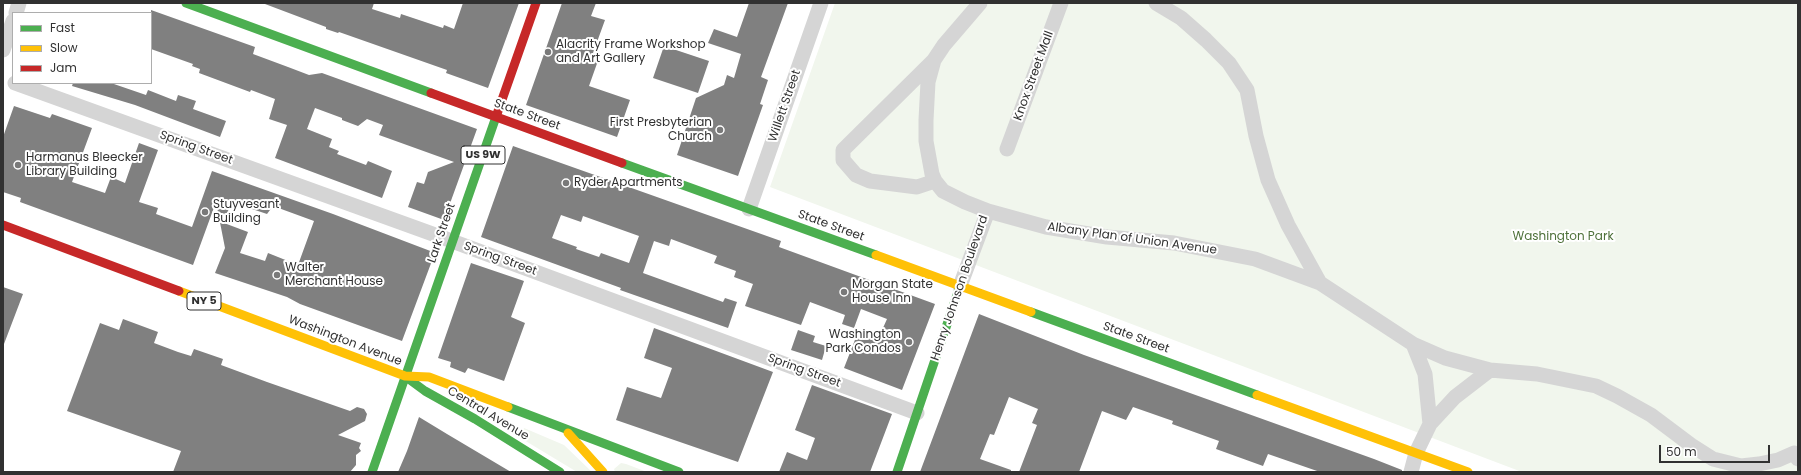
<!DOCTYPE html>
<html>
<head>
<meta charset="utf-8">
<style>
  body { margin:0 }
  #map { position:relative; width:1801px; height:475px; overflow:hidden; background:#fff; font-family:Poppins,sans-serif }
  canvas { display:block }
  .frame { position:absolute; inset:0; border:4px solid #313131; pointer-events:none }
  .legend { position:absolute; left:12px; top:12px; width:140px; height:72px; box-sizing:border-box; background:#fff; border:1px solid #adadad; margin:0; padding:5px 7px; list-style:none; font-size:12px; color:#313131 }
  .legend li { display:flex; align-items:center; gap:8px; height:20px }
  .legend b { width:20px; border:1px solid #adadad }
  .scale { position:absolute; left:1659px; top:445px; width:111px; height:18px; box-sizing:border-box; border:2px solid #313131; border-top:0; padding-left:5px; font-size:12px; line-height:14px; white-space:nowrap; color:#313131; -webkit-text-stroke:3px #fff; paint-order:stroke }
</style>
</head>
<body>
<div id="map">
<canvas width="1801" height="475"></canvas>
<div class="frame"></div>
<ul class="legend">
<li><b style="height:5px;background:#4caf50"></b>Fast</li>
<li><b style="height:5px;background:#ffc107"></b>Slow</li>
<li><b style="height:5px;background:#c62828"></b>Jam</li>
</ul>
<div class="scale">50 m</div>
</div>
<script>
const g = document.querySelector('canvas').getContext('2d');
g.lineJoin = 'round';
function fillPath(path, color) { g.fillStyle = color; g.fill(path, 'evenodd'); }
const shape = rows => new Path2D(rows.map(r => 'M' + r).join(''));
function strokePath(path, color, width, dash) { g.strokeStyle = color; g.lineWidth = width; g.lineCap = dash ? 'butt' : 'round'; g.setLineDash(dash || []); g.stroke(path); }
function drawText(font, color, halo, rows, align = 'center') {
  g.font = font + ' Poppins,sans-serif'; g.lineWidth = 4; g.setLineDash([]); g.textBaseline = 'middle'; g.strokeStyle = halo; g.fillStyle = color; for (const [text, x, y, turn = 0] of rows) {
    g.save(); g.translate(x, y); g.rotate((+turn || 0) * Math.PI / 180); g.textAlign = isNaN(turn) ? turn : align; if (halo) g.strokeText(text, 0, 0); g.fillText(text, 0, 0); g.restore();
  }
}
fillPath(shape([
  [835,3,1798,3,1798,472,1522,472,770,187],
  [524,428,564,445,592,472,577,472,519,437],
  [621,463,626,464,647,472,615,472,614,469]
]), '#f1f6ed');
fillPath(shape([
  [266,3,374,3,372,9,400,18,401,14,443,28,444,25,454,29,463,3,519,3,488,88,446,73,447,70,339,32,338,33,326,29,326,27,265,4],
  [562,3,596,3,591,16,605,20,593,53,600,55,589,86,630,100,617,137,526,105],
  [749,3,788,3,761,77,768,80,760,104,763,105,738,176,677,155,696,98,724,85,727,75,734,78,741,54,708,43,714,29,737,37],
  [151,10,255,47,253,54,288,67,309,75,322,73,477,129,444,220,408,207,417,182,424,184,428,172,454,162,379,135,383,125,367,119,358,126,342,120,342,118,315,108,307,129,332,139,329,147,339,151,337,154,366,165,368,161,392,171,382,198,275,158,287,125,269,119,275,99,251,90,250,92,199,73,200,69,192,66,193,64,151,49],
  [664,46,709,61,698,93,653,78],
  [73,83,111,83,146,95,148,90,176,101,178,95,196,101,193,109,226,121,220,137,135,105,72,86],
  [14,106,50,118,52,114,92,128,72,182,105,193,111,177,125,183,139,143,158,150,139,202,158,208,156,214,192,227,212,171,333,214,433,252,431,258,433,258,402,341,300,304,287,297,215,273,225,248,216,202,193,265,20,202,21,198,3,192,3,137],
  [231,202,267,214,273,206,314,221,298,265,268,253,265,261,240,253,248,232,224,223],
  [513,146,781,241,779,247,935,304,902,390,844,368,858,332,878,339,887,319,861,309,854,328,842,324,845,315,810,302,801,325,745,306,753,284,734,277,736,271,714,263,717,256,671,239,669,246,654,241,643,273,723,302,725,298,737,302,728,328,620,290,621,288,481,237],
  [561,215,581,222,583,216,639,236,629,263,601,253,599,257,576,249,577,247,552,238],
  [471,263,524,281,511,317,525,323,504,381,468,368,465,373,450,367,451,362,438,358],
  [3,287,23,294,4,344,3,344],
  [979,314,1084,355,1374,459,1402,470,1402,472,1320,472,1268,454,1263,466,1216,449,1219,441,1172,424,1173,421,1133,407,1126,420,1102,411,1079,472,1019,472,1037,425,1032,423,1038,409,1009,397,994,435,990,434,980,459,1011,470,1011,472,920,472],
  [123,319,158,332,154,343,178,352,191,356,194,349,223,359,221,365,267,382,350,411,357,407,364,409,367,414,365,421,338,435,361,443,359,448,361,451,356,455,356,465,350,472,173,472,181,451,67,411,100,323,119,330],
  [654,328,773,372,738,462,616,420,627,387,661,398,672,368,644,358],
  [798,330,815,336,813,342,826,346,822,360,791,350],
  [812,385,892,414,870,472,779,472,787,452,807,460,815,438,795,430],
  [419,417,447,434,511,472,398,472,407,451]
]), '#808080');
strokePath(shape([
  [980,3,944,45,934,60,928,82,926,120,926,141,932,174,935,181,943,191,965,202,988,211,1046,227,1107,237,1174,243,1255,259,1320,283,1413,344,1445,358,1490,370],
  [1156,3,1181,18,1206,40,1229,63,1247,90,1256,136,1268,180,1288,225,1320,283],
  [16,13,19,3],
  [3,50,13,21],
  [933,61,843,150,843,160,856,175,870,181,917,187,935,181],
  [15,83,441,237,917,413],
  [1007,149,1061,3],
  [749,209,821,3],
  [960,286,988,211],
  [1413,344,1425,374,1430,424],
  [1411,472,1416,453,1430,424,1455,397,1490,370,1537,374,1596,386,1617,396,1651,415,1691,445,1713,459,1741,466,1759,464,1778,460,1794,453,1798,459]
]), '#d5d5d5', 15);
strokePath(shape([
  [186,3,431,93],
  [622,163,876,255],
  [1031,312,1257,395],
  [406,377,425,391,475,419,560,472],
  [508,407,679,472],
  [372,472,497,114],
  [897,472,960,286]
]), '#4caf50', 9);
strokePath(shape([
  [876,255,1031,312],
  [179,291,405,376,429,377,508,407],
  [1257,395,1468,472],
  [568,433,603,472]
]), '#ffc107', 9);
strokePath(shape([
  [431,93,622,163],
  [497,114,536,3],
  [3,225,179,291]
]), '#c62828', 9);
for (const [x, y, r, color] of [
  [548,52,4,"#797979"],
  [720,130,4,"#797979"],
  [18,165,4,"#797979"],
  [566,183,4,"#797979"],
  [205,212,4,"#797979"],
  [277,275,4,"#797979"],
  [844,292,4,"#797979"],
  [909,342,4,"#797979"]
]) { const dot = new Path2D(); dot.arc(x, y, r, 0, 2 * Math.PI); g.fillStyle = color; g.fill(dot); strokePath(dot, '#fff', 1.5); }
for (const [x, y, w] of [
  [483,155,44],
  [204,301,34]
]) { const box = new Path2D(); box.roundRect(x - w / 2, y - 9, w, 18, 3); g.fillStyle = '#fff'; g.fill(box); strokePath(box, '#313131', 1); }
drawText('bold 11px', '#313131', null, [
  ["US 9W",483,155],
  ["NY 5",204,301]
]);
drawText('12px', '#313131', '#fff', [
  ["Alacrity Frame Workshop",556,45],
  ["and Art Gallery",556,59],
  ["First Presbyterian",712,123,"right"],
  ["Church",712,137,"right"],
  ["Harmanus Bleecker",26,158],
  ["Library Building",26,172],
  ["Ryder Apartments",574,183],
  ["Stuyvesant",213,205],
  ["Building",213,219],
  ["Walter",285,268],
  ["Merchant House",285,282],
  ["Morgan State",852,285],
  ["House Inn",852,299],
  ["Washington",901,335,"right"],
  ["Park Condos",901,349,"right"]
], 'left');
drawText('12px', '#313131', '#fff', [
  ["Knox Street Mall",1034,76,-70],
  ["Willett Street",785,106,-71],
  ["State Street",527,115,20],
  ["Spring Street",196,148,20],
  ["State Street",831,226,20],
  ["Lark Street",442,233,-71],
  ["Albany Plan of Union Avenue",1132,239,8],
  ["Spring Street",500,259,20],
  ["Henry Johnson Boulevard",960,288,-71],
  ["State Street",1136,338,20],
  ["Washington Avenue",345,341,21],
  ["Spring Street",804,371,20],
  ["Central Avenue",488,414,31]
]);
drawText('12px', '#4e713a', '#fff', [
  ["Washington Park",1563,237]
]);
</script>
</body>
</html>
